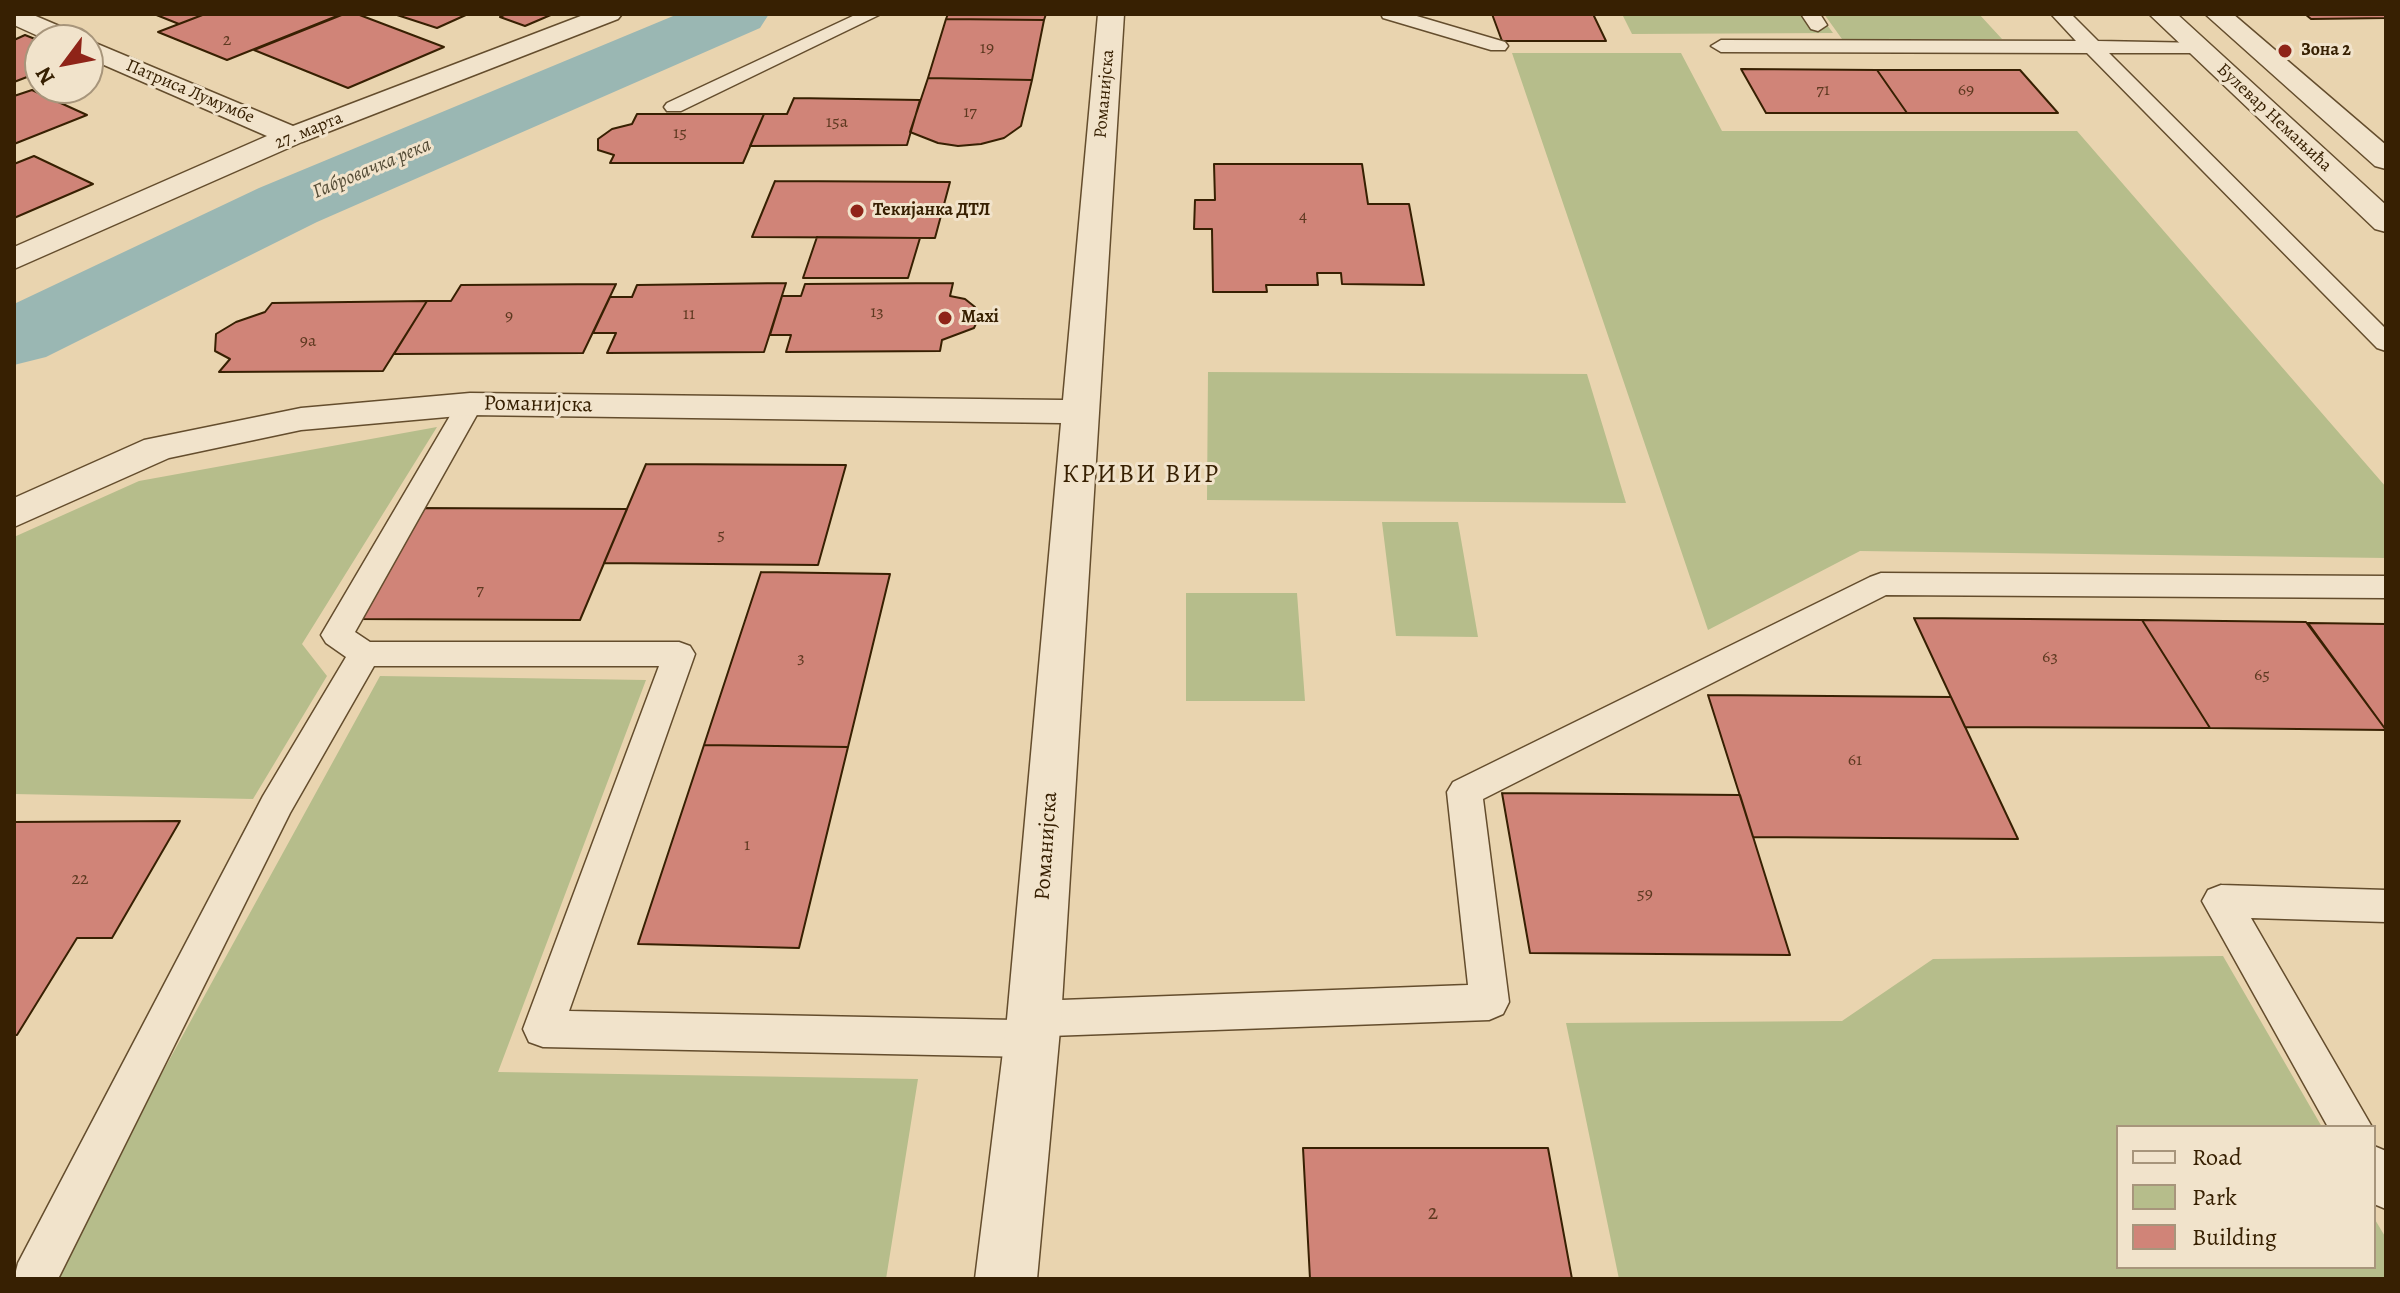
<!DOCTYPE html>
<html>
<head>
<meta charset="utf-8">
<style>
  body { margin:0 }
  #map { position:relative; width:2400px; height:1293px; overflow:hidden; background:#e9d4af; font-family:Alegreya,serif }
  canvas { display:block }
  .frame { position:absolute; inset:0; border:16px solid #372002; pointer-events:none }
  .legend { position:absolute; left:2116px; top:1125px; width:260px; height:144px; box-sizing:border-box; background:#f1e3cb; border:2px solid #a7957b; margin:0; padding:10px 14px; list-style:none; font-size:24px; color:#372002 }
  .legend li { display:flex; align-items:center; gap:16px; height:40px }
  .legend b { width:40px; border:2px solid #a7957b }
  .north { position:absolute; left:24px; top:24px; width:80px; height:80px; box-sizing:border-box; background:#f1e3cb; border:2px solid #a7957b; border-radius:50%; rotate:238deg; font-size:22px; font-weight:700; line-height:32px; text-align:center; color:#372002 }
  .north::after { content:''; display:block; margin:auto; width:28px; height:36px; background:#8f2418; clip-path:polygon(50% 0,100% 100%,50% 72%,0 100%) }
</style>
</head>
<body>
<div id="map">
<canvas width="2400" height="1293"></canvas>
<div class="frame"></div>
<ul class="legend">
<li><b style="height:10px;background:#f1e3cb"></b>Road</li>
<li><b style="height:22px;background:#b6bd8b"></b>Park</li>
<li><b style="height:22px;background:#d08478"></b>Building</li>
</ul>
<div class="north">N</div>
</div>
<script>
const g = document.querySelector('canvas').getContext('2d');
g.lineJoin = 'round';
function fillPath(path, color) { g.fillStyle = color; g.fill(path, 'evenodd'); }
const shape = rows => new Path2D(rows.map(r => 'M' + r).join(''));
function strokePath(path, color, width, dash) { g.strokeStyle = color; g.lineWidth = width; g.lineCap = dash ? 'butt' : 'round'; g.setLineDash(dash || []); g.stroke(path); }
function drawText(font, color, halo, rows, align = 'center') {
  g.font = font + ' Alegreya,serif'; g.lineWidth = 6; g.setLineDash([]); g.textBaseline = 'middle'; g.strokeStyle = halo; g.fillStyle = color; for (const [text, x, y, turn = 0] of rows) {
    g.save(); g.translate(x, y); g.rotate((+turn || 0) * Math.PI / 180); g.textAlign = isNaN(turn) ? turn : align; if (halo) g.strokeText(text, 0, 0); g.fillText(text, 0, 0); g.restore();
  }
}
fillPath(shape([
  [1622,14,1819,14,1833,33,1632,34],
  [1824,14,1979,14,2002,39,1842,39],
  [1512,53,1681,53,1722,131,2077,131,2386,487,2386,558,1860,551,1708,630],
  [1208,372,1587,374,1626,503,1207,500],
  [437,427,302,644,327,676,253,799,14,794,14,537,139,481],
  [1382,522,1458,522,1478,637,1396,636],
  [1186,593,1297,593,1305,701,1186,701],
  [380,676,646,680,498,1072,918,1079,886,1279,49,1279],
  [2223,956,2322,1127,2118,1127,2118,1267,2374,1267,2374,1218,2386,1238,2386,1279,1619,1279,1566,1023,1842,1021,1933,959]
]), '#b6bd8b');
fillPath(shape([
  [678,14,769,14,760,28,317,222,46,357,14,365,14,304,259,188,678,14]
]), '#9ab7b3');
const building = shape([
  [154,14,205,14,179,24,154,14],
  [205,14,342,14,227,60,158,32,205,14],
  [344,14,357,14,444,47,348,88,254,50,344,14],
  [394,14,468,14,437,28,394,14],
  [506,14,553,14,525,26,500,17,506,14],
  [948,14,1046,14,1044,20,946,19,948,14],
  [1492,14,1593,14,1606,41,1502,41,1492,14],
  [2305,14,2386,14,2386,18,2311,19,2305,14],
  [946,19,1044,20,1032,80,928,78,946,19],
  [25,35,40,41,40,72,14,82,14,40,25,35],
  [1741,69,1877,70,1907,113,1766,113,1741,69],
  [1877,70,2020,70,2058,113,1907,113,1877,70],
  [928,78,1032,80,1021,126,1004,138,981,144,958,146,938,143,910,132,928,78],
  [32,90,87,115,14,144,14,96,32,90],
  [794,98,920,100,907,145,750,146,764,114,787,114,794,98],
  [637,114,764,114,743,163,610,163,614,155,598,150,598,139,612,129,632,124,637,114],
  [34,156,93,184,14,218,14,164,34,156],
  [1214,164,1362,164,1368,204,1409,204,1424,285,1342,284,1341,273,1317,273,1318,285,1266,285,1267,292,1213,292,1212,229,1194,229,1195,200,1215,200,1214,164],
  [775,181,950,182,935,238,752,237,775,181],
  [817,237,920,238,908,278,803,278,817,237],
  [786,283,764,352,607,353,616,333,593,333,610,297,632,297,637,285,786,283],
  [953,283,950,296,965,299,975,307,978,319,974,328,942,340,940,351,786,352,791,335,770,335,782,296,801,296,805,284,953,283],
  [616,284,583,353,394,354,427,301,451,301,461,285,616,284],
  [427,301,383,371,219,372,230,359,215,351,216,334,236,322,265,312,272,303,427,301],
  [646,464,846,465,818,565,604,563,646,464],
  [417,508,627,509,580,620,353,619,417,508],
  [761,572,890,574,848,747,704,745,761,572],
  [1914,618,2142,620,2210,728,1965,727,1914,618],
  [2142,620,2306,622,2386,730,2210,728,2142,620],
  [2308,623,2386,624,2386,730,2308,623],
  [1708,695,1951,697,2018,839,1753,837,1708,695],
  [704,745,848,747,799,948,638,944,704,745],
  [1502,793,1740,795,1790,955,1530,953,1502,793],
  [180,821,112,938,77,938,17,1035,14,1035,14,822,180,821],
  [1303,1148,1548,1148,1572,1279,1310,1279,1303,1148]
]);
fillPath(building, '#d08478');
strokePath(building, '#372002', 2);
const service = shape([
  [857,14,881,14,681,111,667,111,664,107,667,103,857,14],
  [1381,14,1410,14,1505,42,1508,46,1505,50,1491,50,1383,18,1381,14],
  [1801,14,1820,14,1827,25,1818,31,1811,29,1801,14],
  [2051,14,2071,14,2098,41,2205,43,2208,47,2198,53,2109,53,2386,329,2386,351,2377,348,2087,53,1721,52,1711,46,1721,40,2076,41,2051,14],
  [470,396,480,398,483,404,355,632,370,642,679,642,690,646,695,654,569,1011,1015,1020,1020,1006,1034,1001,1468,985,1447,792,1453,782,1870,577,1881,573,2386,576,2386,598,1886,595,1483,799,1509,1002,1503,1014,1489,1020,1050,1036,1045,1052,1031,1057,543,1047,529,1042,523,1029,659,666,374,666,290,813,58,1279,14,1279,18,1263,263,796,346,657,326,643,321,635,457,404,460,398,470,396],
  [2221,885,2386,890,2386,922,2251,918,2372,1127,2328,1127,2202,901,2208,890,2221,885],
  [2374,1146,2386,1151,2386,1209,2374,1204,2374,1146]
]);
const minor = shape([
  [14,14,31,14,78,34,82,40,47,40,14,25,14,14],
  [586,14,622,14,618,19,302,142,14,269,14,247,267,136,88,58,88,40,293,126,586,14],
  [1098,14,1124,14,1061,1019,1037,1279,975,1279,1007,1019,1061,423,470,415,301,430,169,458,14,527,14,498,144,440,301,408,470,393,1063,400,1098,14]
]);
const tertiary = shape([
  [2149,14,2177,14,2386,205,2386,232,2375,229,2149,14],
  [2205,14,2233,14,2386,145,2386,169,2375,166,2205,14]
]);
strokePath(service, '#644d2d', 3);
strokePath(minor, '#644d2d', 3);
strokePath(tertiary, '#644d2d', 3);
fillPath(service, '#f1e3cb');
fillPath(minor, '#f1e3cb');
fillPath(tertiary, '#f1e3cb');
for (const [x, y, r, color] of [
  [2285,51,8,"#8f2418"],
  [857,211,8,"#8f2418"],
  [945,318,8,"#8f2418"]
]) { const dot = new Path2D(); dot.arc(x, y, r, 0, 2 * Math.PI); g.fillStyle = color; g.fill(dot); strokePath(dot, '#f1e3cb', 3); }
drawText('18px', '#5d3920', null, [
  ["2",227,41],
  ["19",987,49],
  ["71",1823,91],
  ["69",1966,91],
  ["17",970,113],
  ["15a",837,123],
  ["15",680,134],
  ["4",1303,217],
  ["13",877,313],
  ["11",689,315],
  ["9",509,317],
  ["9a",308,342],
  ["5",721,536],
  ["7",480,591],
  ["63",2050,658],
  ["3",801,659],
  ["65",2262,676],
  ["61",1855,761],
  ["1",747,846],
  ["22",80,880],
  ["59",1645,895]
]);
drawText('bold 18px', '#372002', '#f1e3cb', [
  ["Зона 2",2301,51],
  ["Текијанка ДТЛ",873,211],
  ["Maxi",961,318]
], 'left');
drawText('18px', '#372002', '#f1e3cb', [
  ["Патриса Лумумбе",190,92,23],
  ["Романијска",1105,94,-85],
  ["Булевар Немањића",2274,118,43],
  ["27. марта",309,131,-22]
]);
drawText('italic 20px', '#554d37', '#f1e3cb', [
  ["Габровачка река",372,169,-23]
]);
drawText('22px', '#372002', '#f1e3cb', [
  ["Романијска",538,405,1],
  ["Романијска",1047,846,-86]
]);
drawText('22px', '#5d3920', null, [
  ["2",1433,1214]
]);
g.letterSpacing = '2px';
drawText('26px', '#372002', '#f1e3cb', [
  ["КРИВИ ВИР",1141,476]
]);
g.letterSpacing = '0px';
</script>
</body>
</html>
